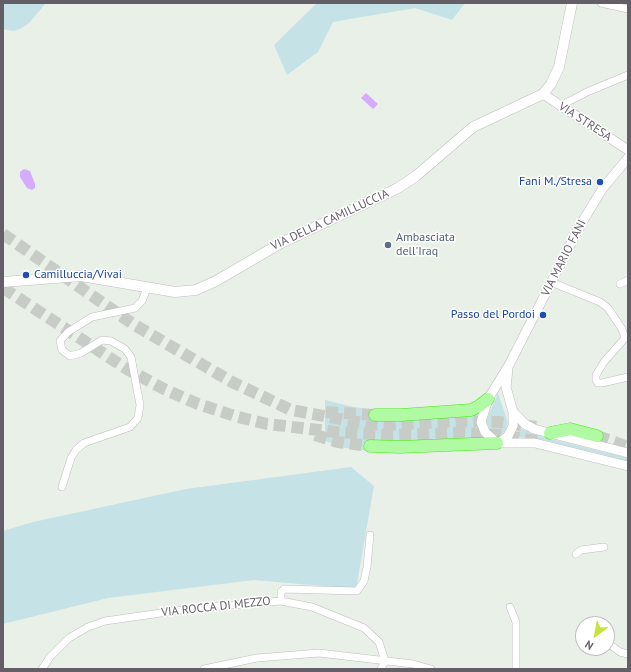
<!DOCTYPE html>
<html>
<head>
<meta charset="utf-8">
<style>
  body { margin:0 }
  #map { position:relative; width:631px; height:672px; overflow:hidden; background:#e9f0e7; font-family:"PT Sans",sans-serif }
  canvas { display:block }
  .frame { position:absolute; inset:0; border:4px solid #645e67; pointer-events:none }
  .north { position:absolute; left:575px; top:616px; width:40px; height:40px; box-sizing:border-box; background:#fff; border:1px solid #c1bfc2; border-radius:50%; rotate:212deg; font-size:11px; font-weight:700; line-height:16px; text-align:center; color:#645e67 }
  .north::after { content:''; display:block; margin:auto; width:14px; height:18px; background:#c9e13c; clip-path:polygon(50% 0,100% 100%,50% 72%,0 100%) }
</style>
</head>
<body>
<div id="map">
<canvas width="631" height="672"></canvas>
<div class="frame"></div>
<div class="north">N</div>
</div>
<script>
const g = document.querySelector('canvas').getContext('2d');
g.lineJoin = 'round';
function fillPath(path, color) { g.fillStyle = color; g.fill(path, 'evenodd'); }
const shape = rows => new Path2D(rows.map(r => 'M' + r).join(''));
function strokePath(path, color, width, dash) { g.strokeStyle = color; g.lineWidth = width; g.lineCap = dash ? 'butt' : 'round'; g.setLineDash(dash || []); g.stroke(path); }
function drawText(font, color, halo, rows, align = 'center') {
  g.font = font + ' "PT Sans",sans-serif'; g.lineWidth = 3; g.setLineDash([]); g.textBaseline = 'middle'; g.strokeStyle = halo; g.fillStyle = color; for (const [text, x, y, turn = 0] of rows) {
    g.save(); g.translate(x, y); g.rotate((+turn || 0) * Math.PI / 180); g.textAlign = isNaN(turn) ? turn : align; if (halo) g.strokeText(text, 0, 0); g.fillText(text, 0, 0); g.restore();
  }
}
fillPath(shape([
  [3,3,46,3,29,23,20,29,13,31,3,29],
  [317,3,465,3,452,20,415,8,333,22,318,52,287,75,274,45],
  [498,393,508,423,505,432,499,436,490,431,486,421],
  [325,400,354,407,375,410,464,415,478,414,476,425,481,437,406,443,370,451,345,448,325,441],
  [520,428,542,437,628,458,628,461,543,440,516,437],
  [351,467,374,486,356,589,254,580,108,598,3,624,3,531,33,522,186,489]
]), '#c5e3e6');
fillPath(shape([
  [366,93,378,104,373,109,361,98],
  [24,169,30,171,35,184,35,188,32,190,27,188,20,177,20,172]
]), '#d4acfb');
strokePath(shape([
  [3,234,133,324,232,382,291,410,368,424,388,425,460,421,499,422,536,427],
  [3,288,127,369,164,389,198,404,238,417,267,424,336,432,389,435,460,433,502,435,541,442],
  [326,412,375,415],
  [315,435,338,442,370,446],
  [597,436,628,447]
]), '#c8ccc7', 12, [12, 6]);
const minor = shape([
  [601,3,628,9],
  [560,106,587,92,628,75],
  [551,282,600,302,608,308,622,329,625,338,604,362,596,375,596,380,598,383,602,383,628,377],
  [620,284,628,280],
  [62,487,71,458,76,450,84,443,130,427,138,418,140,405,131,357,125,349,111,341,102,340,81,353,70,356,62,350,60,341,68,332,92,317,135,308,142,301,147,288],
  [576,554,581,550,604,547],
  [281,601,281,592,284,589,357,591,364,581,367,567,370,535],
  [510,607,516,622,516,669],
  [608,643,620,652,628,654],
  [42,669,50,657,69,638,88,627,105,621,196,608,281,601,312,607,364,628,379,642,385,661],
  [204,669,257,658,319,653,413,664,431,669],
  [381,669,385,661]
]);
const tertiary = shape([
  [543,94,628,150],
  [628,158,603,188,581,224,509,365,488,399,481,422,485,432,497,443,535,443,628,466],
  [513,412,525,424,534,429,628,453],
  [499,443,508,436,513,426,513,412,506,387,508,369]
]);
const secondary = shape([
  [3,282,81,276,175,292,196,290,216,281,281,243,398,188,416,176,473,127,543,94,551,84,559,67,572,3]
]);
const trunk = shape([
  [375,415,401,415,471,410,479,406,488,399],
  [550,433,570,429,597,436],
  [370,446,400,447,497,443]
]);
strokePath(minor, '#c0bbc2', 8);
strokePath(tertiary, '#c0bbc2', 10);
strokePath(secondary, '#c1bcc4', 11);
strokePath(trunk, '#42eb0c', 13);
strokePath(minor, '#fff', 7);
strokePath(tertiary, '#fff', 9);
strokePath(secondary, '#fff', 10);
strokePath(trunk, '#b0faa4', 12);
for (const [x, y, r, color] of [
  [600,182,4,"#1a4fb4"],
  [388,245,4,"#5c6f8a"],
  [26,275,4,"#1a4fb4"],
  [543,315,4,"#1a4fb4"]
]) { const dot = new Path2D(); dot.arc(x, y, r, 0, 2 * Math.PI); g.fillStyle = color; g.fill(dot); strokePath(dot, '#fff', 1.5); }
drawText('12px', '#645e67', '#fff', [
  ["VIA STRESA",585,122,33],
  ["VIA DELLA CAMILLUCCIA",330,220,-25],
  ["VIA MARIO FANI",564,258,-63],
  ["VIA ROCCA DI MEZZO",216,607,-6]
]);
drawText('12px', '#164399', '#fff', [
  ["Fani M./Stresa",592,182],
  ["Camilluccia/Vivai",34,275,"left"],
  ["Passo del Pordoi",535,315]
], 'right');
drawText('12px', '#4e5e75', '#fff', [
  ["Ambasciata",396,238],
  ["dell'Iraq",396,252]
], 'left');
</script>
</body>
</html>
